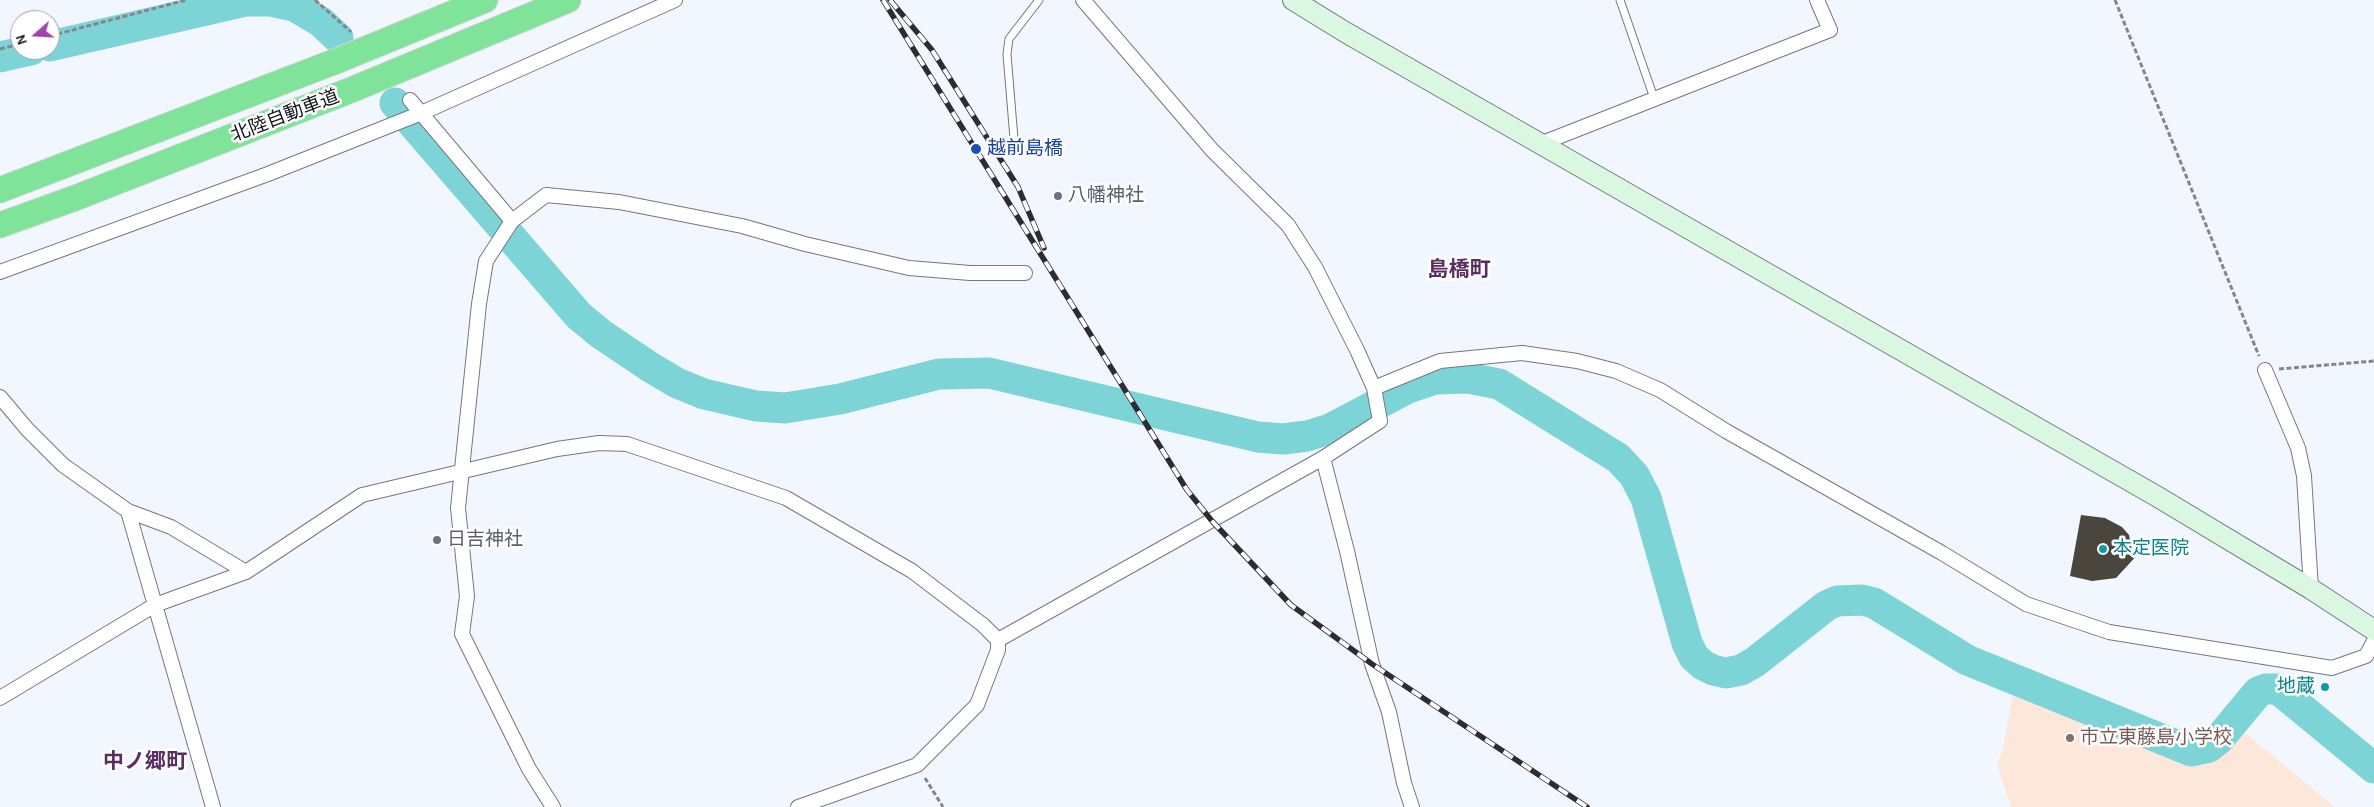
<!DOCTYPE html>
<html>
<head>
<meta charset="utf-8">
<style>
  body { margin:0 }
  #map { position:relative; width:2374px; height:807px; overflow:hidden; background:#f1f6ff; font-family:Karla,sans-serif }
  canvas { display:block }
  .north { position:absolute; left:10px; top:10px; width:50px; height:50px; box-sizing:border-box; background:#fff; border:1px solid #a1a2a3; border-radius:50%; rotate:251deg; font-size:14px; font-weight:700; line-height:20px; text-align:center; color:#14161a }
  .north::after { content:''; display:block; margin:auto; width:18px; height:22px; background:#a045b0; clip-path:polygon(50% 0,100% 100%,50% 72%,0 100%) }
</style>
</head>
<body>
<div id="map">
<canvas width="2374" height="807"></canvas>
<div class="north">N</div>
</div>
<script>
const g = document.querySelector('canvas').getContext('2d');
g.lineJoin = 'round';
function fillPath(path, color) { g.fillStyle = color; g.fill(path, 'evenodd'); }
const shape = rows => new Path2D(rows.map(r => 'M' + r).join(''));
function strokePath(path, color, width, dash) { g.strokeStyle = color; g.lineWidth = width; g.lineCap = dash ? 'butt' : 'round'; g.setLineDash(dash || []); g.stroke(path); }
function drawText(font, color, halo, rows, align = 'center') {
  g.font = font + ' Karla,"Noto Sans JP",sans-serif'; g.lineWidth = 5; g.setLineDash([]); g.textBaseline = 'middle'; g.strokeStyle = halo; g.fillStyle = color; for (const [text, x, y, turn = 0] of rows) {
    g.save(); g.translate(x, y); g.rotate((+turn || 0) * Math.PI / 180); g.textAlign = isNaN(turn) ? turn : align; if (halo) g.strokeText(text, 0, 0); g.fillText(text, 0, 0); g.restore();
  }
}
fillPath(shape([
  [2014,688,2183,758,2196,761,2208,757,2239,728,2335,807,2011,807,1997,765,2003,749]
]), '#fde7da');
strokePath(shape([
  [50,46,246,1,271,1,294,6,321,22,338,38],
  [0,57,31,50],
  [395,103,579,316,601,334,650,367,677,383,704,394,756,406,785,408,840,399,939,374,989,373,1258,437,1283,439,1307,436,1330,429,1408,388,1435,379,1468,378,1499,384,1618,458,1634,475,1646,498,1687,643,1694,657,1703,665,1713,670,1726,673,1741,670,1755,662,1826,606,1837,601,1862,600,1874,603,1967,660,2191,751,2209,747,2219,739,2258,692,2266,689,2278,689,2374,768]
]), '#7dd4d6', 31);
fillPath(shape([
  [2081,515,2105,518,2122,527,2129,535,2132,551,2140,552,2116,578,2092,581,2070,576]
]), '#4a453d');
const lane = shape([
  [1620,0,1654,98],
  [1015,151,1007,54,1009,39,1039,0]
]);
const street = shape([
  [410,100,512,221,486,261,479,304,458,508,467,596,462,634,529,769,553,807],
  [1540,144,1830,30,1817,0],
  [512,221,546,195,619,202,742,226,805,244,909,268,970,273,1025,273],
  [0,272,268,174,419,114,675,0],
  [2265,370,2298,448,2304,476,2311,589],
  [1374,388,1440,361,1522,353,1577,361,1616,371,1660,390,1726,431,1942,553,2026,604,2109,632,2332,668,2366,656,2374,641],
  [0,397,27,429,63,465,128,511,171,527,246,572],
  [1323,458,1347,551,1372,664,1389,712,1404,783,1412,807],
  [128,511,213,807],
  [998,640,1323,458,1380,421,1374,388,1357,350,1315,267,1288,225,1212,150,1083,0],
  [0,698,155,605,246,572,362,495,557,449,599,443,627,444,786,498,912,571,983,625,998,640,998,650,977,705,917,765,798,807]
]);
const secondary = shape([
  [1293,0,1345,32,2158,497,2311,589,2374,630]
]);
const highway = shape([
  [0,190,339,60,485,0],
  [0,225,75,198,351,90,568,0]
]);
strokePath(lane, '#727881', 9);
strokePath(street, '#727881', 16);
strokePath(secondary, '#727881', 22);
strokePath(highway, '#d5d5d6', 27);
strokePath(shape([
  [315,0,351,32],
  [2115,0,2259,356],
  [50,36,186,0],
  [0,49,20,44],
  [2279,369,2374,361],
  [925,778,943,807]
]), '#83868d', 3, [5, 2.5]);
strokePath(lane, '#fff', 7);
strokePath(street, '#fff', 14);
strokePath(secondary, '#d9f7e1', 20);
strokePath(highway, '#80e39a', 25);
const rail = shape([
  [883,0,1187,490,1212,521,1291,605,1372,664,1587,807],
  [890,0,932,50,1018,187,1044,248]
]);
strokePath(rail, '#2b2d32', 5.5);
strokePath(rail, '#fff', 4, [11]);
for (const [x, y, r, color] of [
  [976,149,6,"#1a4fb4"],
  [1058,196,5,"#6b7280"],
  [437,540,5,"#6b7280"],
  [2103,549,5,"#0f9aa8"],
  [2325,687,5,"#0f9aa8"],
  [2070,738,5,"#8d6e63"]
]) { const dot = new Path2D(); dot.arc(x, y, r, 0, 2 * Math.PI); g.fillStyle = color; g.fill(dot); strokePath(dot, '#fff', 2); }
drawText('19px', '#14161a', '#fff', [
  ["北陸自動車道",285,116,-21]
]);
drawText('19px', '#164399', '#fff', [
  ["越前島橋",987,149]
], 'left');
drawText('19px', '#5b616d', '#fff', [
  ["八幡神社",1068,196],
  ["日吉神社",447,540]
], 'left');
drawText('19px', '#0d838f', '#fff', [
  ["本定医院",2113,549],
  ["地蔵",2315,687,"right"]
], 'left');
drawText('19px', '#785e54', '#fff', [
  ["市立東藤島小学校",2080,738]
], 'left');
drawText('bold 21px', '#592d61', '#fff', [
  ["島橋町",1459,270],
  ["中ノ郷町",145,762]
]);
</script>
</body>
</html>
